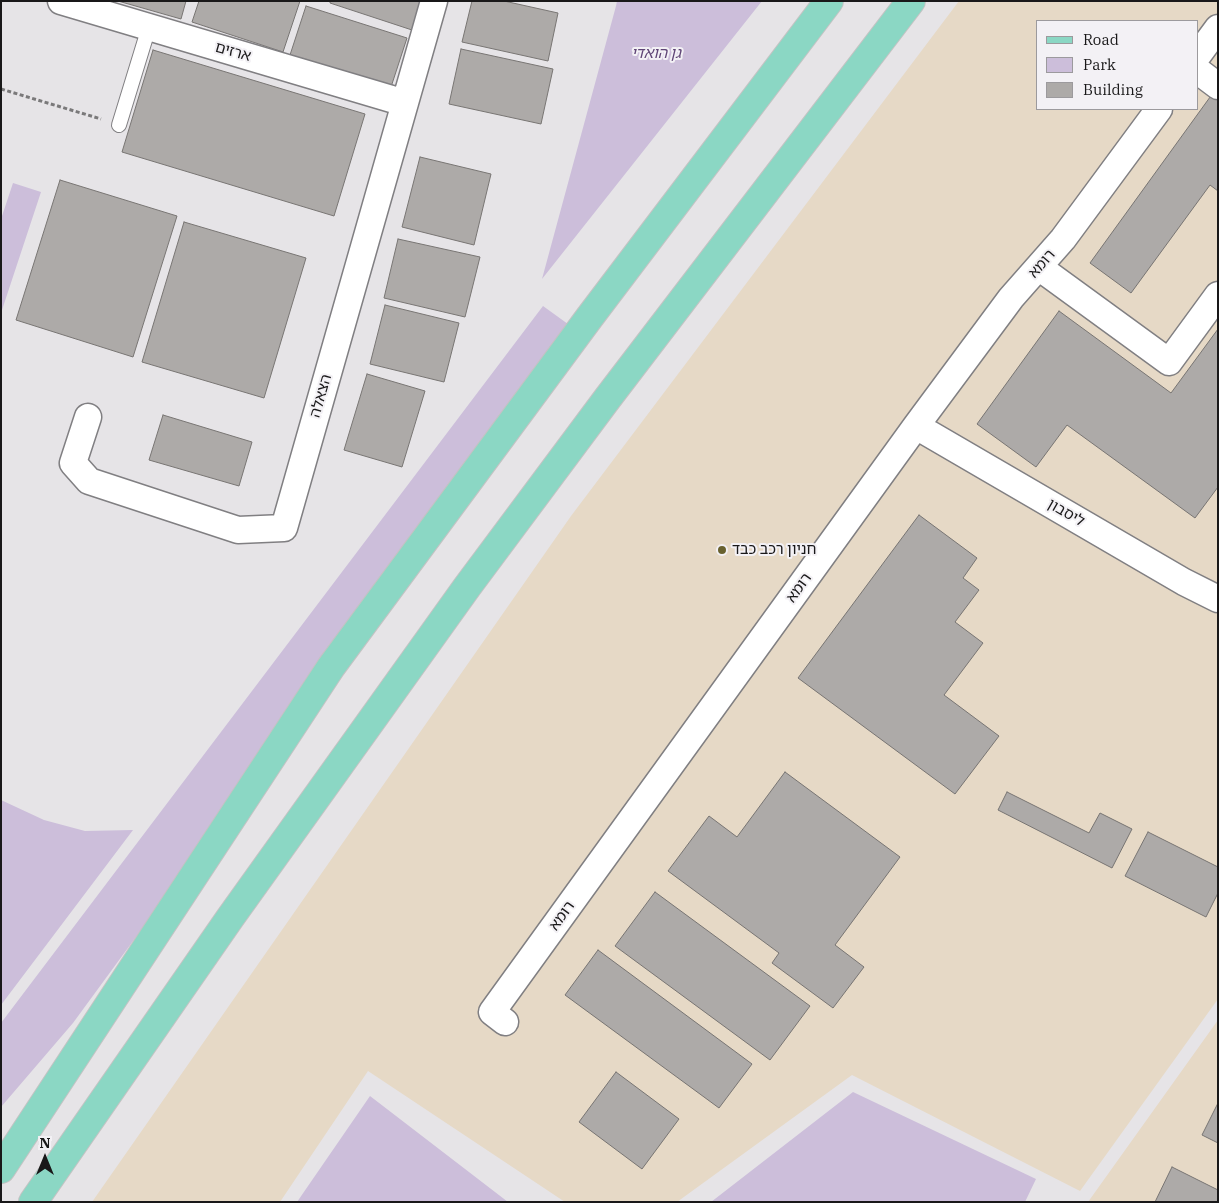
<!DOCTYPE html>
<html>
<head>
<meta charset="utf-8">
<style>
  body { margin:0 }
  #map { position:relative; width:1219px; height:1203px; overflow:hidden; background:#e6e4e7; font-family:"IBM Plex Serif",serif }
  canvas { display:block }
  .frame { position:absolute; inset:0; border:2px solid #191819; pointer-events:none }
  .legend { position:absolute; left:1036px; top:20px; width:162px; height:90px; box-sizing:border-box; background:#f3f1f5; border:1px solid #9c9a9d; margin:0; padding:6px 9px; list-style:none; font-size:15px; color:#191819 }
  .legend li { display:flex; align-items:center; gap:10px; height:25px }
  .legend b { width:25px; border:1px solid #9c9a9d }
  .north { position:absolute; left:20px; top:1133px; width:50px; height:50px; -webkit-text-stroke:4px #f3f1f5; paint-order:stroke; rotate:0deg; font-size:14px; font-weight:700; line-height:20px; text-align:center; color:#191819 }
  .north::after { content:''; display:block; margin:auto; width:18px; height:22px; background:#191819; clip-path:polygon(50% 0,100% 100%,50% 72%,0 100%) }
</style>
</head>
<body>
<div id="map">
<canvas width="1219" height="1203"></canvas>
<div class="frame"></div>
<ul class="legend">
<li><b style="height:6px;background:#8bd7c4"></b>Road</li>
<li><b style="height:14px;background:#ccbeda"></b>Park</li>
<li><b style="height:14px;background:#adaaa8"></b>Building</li>
</ul>
<div class="north">N</div>
</div>
<script>
const g = document.querySelector('canvas').getContext('2d');
g.lineJoin = 'round';
function fillPath(path, color) { g.fillStyle = color; g.fill(path, 'evenodd'); }
const shape = rows => new Path2D(rows.map(r => 'M' + r).join(''));
function strokePath(path, color, width, dash) { g.strokeStyle = color; g.lineWidth = width; g.lineCap = dash ? 'butt' : 'round'; g.setLineDash(dash || []); g.stroke(path); }
function drawText(font, color, halo, rows, align = 'center') {
  g.font = font + ' "IBM Plex Serif","Noto Sans Hebrew",serif'; g.lineWidth = 4; g.setLineDash([]); g.textBaseline = 'middle'; g.strokeStyle = halo; g.fillStyle = color; for (const [text, x, y, turn = 0] of rows) {
    g.save(); g.translate(x, y); g.rotate((+turn || 0) * Math.PI / 180); g.textAlign = isNaN(turn) ? turn : align; if (halo) g.strokeText(text, 0, 0); g.fillText(text, 0, 0); g.restore();
  }
}
fillPath(shape([
  [959,1,1218,1,1218,999,1080,1191,852,1075,677,1202,565,1202,368,1071,280,1202,92,1202,571,516],
  [1038,21,1198,21,1198,109,1038,109],
  [1218,1020,1218,1202,1088,1202]
]), '#e6d9c6');
fillPath(shape([
  [617,1,762,1,542,279,616,6],
  [13,183,41,192,1,313,1,219],
  [543,306,579,332,73,1023,1,1107,1,1023],
  [1,800,44,820,85,831,133,830,1,1005],
  [853,1092,1036,1179,1025,1202,711,1202],
  [370,1096,508,1202,297,1202]
]), '#ccbeda');
const building = shape([
  [118,1,186,1,181,19,118,1],
  [199,1,300,1,283,52,192,22,199,1],
  [330,1,421,1,412,30,330,3,330,1],
  [472,1,504,1,558,13,548,61,462,42,472,1],
  [306,6,407,38,391,87,290,55,306,6],
  [461,49,553,69,541,124,449,104,461,49],
  [153,50,365,114,334,216,122,152,153,50],
  [1213,93,1218,97,1218,191,1210,185,1131,293,1090,263,1213,93],
  [420,157,491,174,474,245,402,227,420,157],
  [60,180,177,216,133,357,16,320,60,180],
  [184,222,306,258,264,398,142,362,184,222],
  [398,239,480,257,465,317,384,298,398,239],
  [385,305,459,323,444,382,370,364,385,305],
  [1059,311,1171,393,1218,329,1218,487,1195,518,1067,425,1036,467,977,424,1059,311],
  [367,374,425,391,402,467,344,450,367,374],
  [163,415,252,442,239,486,149,460,163,415],
  [919,515,977,558,963,578,979,590,955,622,983,643,944,695,999,736,955,794,798,678,919,515],
  [785,772,900,857,835,945,864,967,833,1008,772,963,779,953,668,871,709,816,737,837,785,772],
  [1007,792,1089,833,1100,813,1132,829,1112,868,998,810,1007,792],
  [1148,832,1218,867,1218,893,1206,917,1125,876,1148,832],
  [655,892,810,1006,770,1060,615,946,655,892],
  [598,950,752,1064,719,1108,565,995,598,950],
  [616,1072,679,1119,642,1169,579,1122,616,1072],
  [1218,1103,1218,1143,1202,1135,1218,1103],
  [1172,1167,1218,1190,1218,1202,1155,1202,1172,1167]
]);
fillPath(building, '#adaaa8');
strokePath(building, '#787573', 1);
const service = shape([
  [119,125,149,27]
]);
const minor = shape([
  [61,1,405,103],
  [1198,55,1218,28],
  [1198,71,1218,86],
  [1040,268,1169,362,1218,295],
  [88,417,73,463,89,481,238,530,284,528,434,1],
  [916,426,1184,582,1218,599],
  [505,1022,492,1012,916,426,1011,298,1063,239,1159,109]
]);
const primary = shape([
  [1,1169,331,667,589,318,829,1],
  [33,1202,230,918,467,587,607,399,911,1]
]);
strokePath(service, '#807f82', 16);
strokePath(minor, '#807f82', 29);
strokePath(primary, '#c3c3c3', 30);
strokePath(shape([
  [1,89,101,119]
]), '#7a797a', 3, [4, 2.5]);
strokePath(service, '#fff', 14);
strokePath(minor, '#fff', 26);
strokePath(primary, '#8bd7c4', 28);
for (const [x, y, r, color] of [
  [722,550,5,"#68612e"]
]) { const dot = new Path2D(); dot.arc(x, y, r, 0, 2 * Math.PI); g.fillStyle = color; g.fill(dot); strokePath(dot, '#f3f1f5', 2); }
drawText('15px', '#191819', '#f3f1f5', [
  ["ארזים",233,52,16],
  ["רומא",1042,264,-49],
  ["הצאלה",321,396,-74],
  ["ליסבון",1066,513,30],
  ["רומא",799,588,-54],
  ["רומא",562,916,-54]
]);
drawText('italic 15px', '#5f4576', '#f3f1f5', [
  ["גן הואדי",656,54]
]);
drawText('15px', '#191819', '#f3f1f5', [
  ["חניון רכב כבד",732,550]
], 'left');
</script>
</body>
</html>
